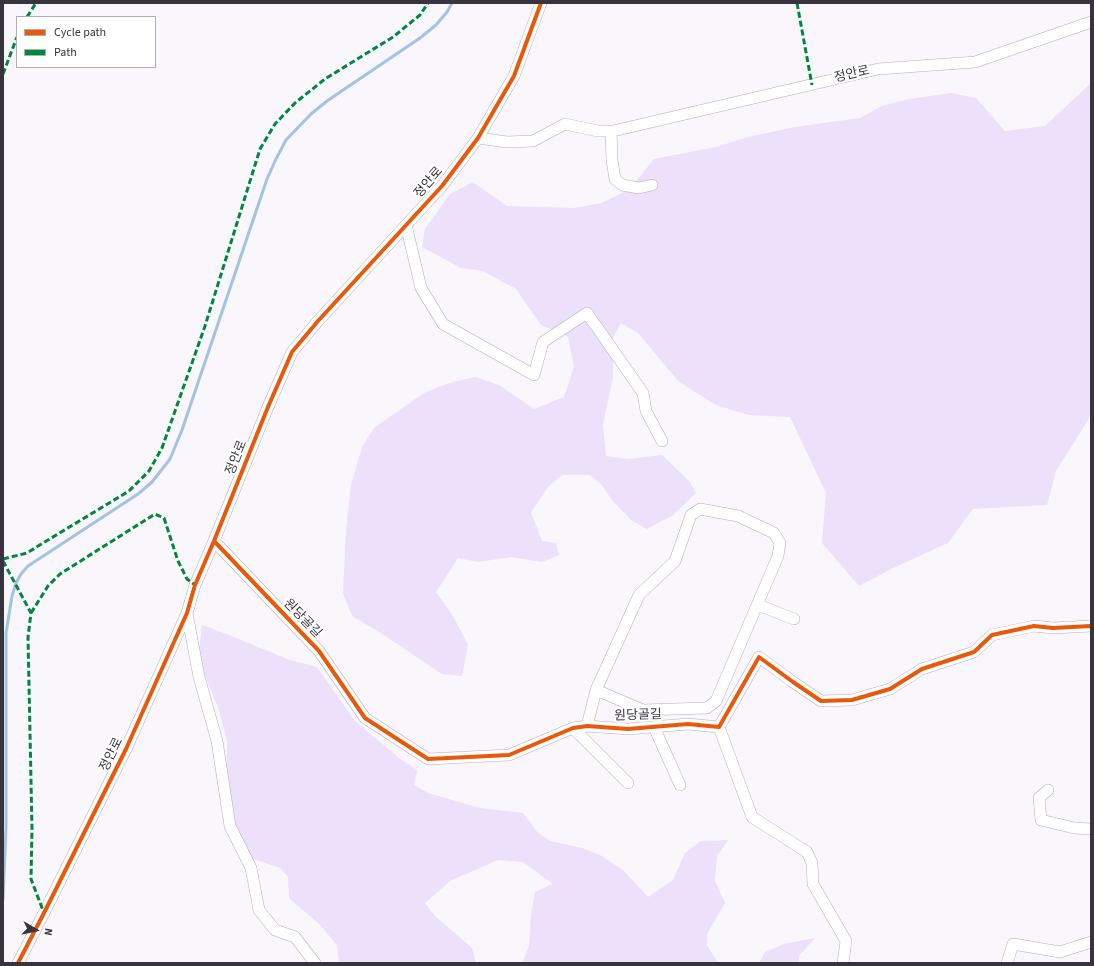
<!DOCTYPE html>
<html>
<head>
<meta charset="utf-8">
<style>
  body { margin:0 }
  #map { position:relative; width:1094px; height:966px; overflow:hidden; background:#f9f6fc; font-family:"Source Sans 3",sans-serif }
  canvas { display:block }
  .frame { position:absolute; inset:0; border:4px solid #38343d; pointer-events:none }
  .legend { position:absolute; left:16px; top:16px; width:140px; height:52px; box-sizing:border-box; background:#fff; border:1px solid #afaeb1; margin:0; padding:5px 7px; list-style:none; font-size:12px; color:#38343d }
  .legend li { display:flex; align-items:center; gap:8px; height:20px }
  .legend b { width:20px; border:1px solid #afaeb1 }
  .north { position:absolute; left:16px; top:910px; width:40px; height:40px; -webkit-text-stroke:3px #fff; paint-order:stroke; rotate:99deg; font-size:11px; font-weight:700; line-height:16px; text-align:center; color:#38343d }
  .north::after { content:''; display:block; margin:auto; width:14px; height:18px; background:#38343d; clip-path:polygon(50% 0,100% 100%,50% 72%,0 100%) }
</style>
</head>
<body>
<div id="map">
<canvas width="1094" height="966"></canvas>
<div class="frame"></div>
<ul class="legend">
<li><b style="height:5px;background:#e8590c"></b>Cycle path</li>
<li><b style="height:5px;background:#00873e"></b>Path</li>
</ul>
<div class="north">N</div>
</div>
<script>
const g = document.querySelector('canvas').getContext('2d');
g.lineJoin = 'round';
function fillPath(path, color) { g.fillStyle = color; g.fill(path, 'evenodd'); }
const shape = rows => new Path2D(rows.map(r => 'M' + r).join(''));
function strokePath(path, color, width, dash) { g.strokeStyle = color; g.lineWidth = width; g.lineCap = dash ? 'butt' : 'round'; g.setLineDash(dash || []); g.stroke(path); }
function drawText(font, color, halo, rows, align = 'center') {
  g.font = font + ' "Source Sans 3","Noto Sans KR",sans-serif'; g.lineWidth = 4; g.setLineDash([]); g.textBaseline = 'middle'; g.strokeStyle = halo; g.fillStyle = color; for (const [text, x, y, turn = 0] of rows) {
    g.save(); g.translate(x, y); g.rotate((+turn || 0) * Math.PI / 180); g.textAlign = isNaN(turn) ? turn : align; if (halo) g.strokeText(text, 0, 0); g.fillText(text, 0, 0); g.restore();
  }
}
fillPath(shape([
  [1091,83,1091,412,1088,420,1056,471,1047,505,973,509,948,543,893,568,859,586,822,543,826,493,790,417,749,415,716,405,678,381,638,333,621,323,613,338,613,377,603,424,606,456,628,459,662,455,690,482,696,493,673,515,647,529,631,520,612,500,601,484,590,475,562,475,548,487,531,512,542,541,556,543,559,555,542,562,511,557,478,562,458,558,436,592,453,616,468,645,462,676,442,674,381,633,352,616,343,593,346,531,351,485,362,447,374,428,424,393,449,383,475,377,499,385,534,409,564,397,574,367,568,337,541,325,516,289,483,271,461,268,422,247,425,229,450,194,473,182,507,206,575,208,601,203,629,190,654,159,716,147,748,137,795,127,860,118,882,106,909,99,951,93,976,98,1005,131,1045,126],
  [202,625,224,633,290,660,317,667,355,721,399,758,417,770,414,785,428,793,480,808,523,813,538,833,550,841,582,848,602,856,624,871,648,897,673,880,685,853,701,841,728,840,717,856,715,881,725,903,707,934,707,946,719,963,522,963,529,946,531,915,535,892,553,884,523,862,498,860,450,881,425,903,435,916,472,948,476,963,339,963,337,945,320,925,289,898,288,877,280,868,242,855,231,823,227,783,227,741,219,710,204,673,199,652],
  [815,938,799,956,799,963,759,963,765,952,784,944]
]), '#ece0fa');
strokePath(shape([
  [3,900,6,828,6,633,12,596,16,583,21,574,28,566,138,494,152,482,170,459,182,430,267,179,276,159,286,140,311,114,327,101,420,38,436,25,447,12,452,3]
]), '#a4c2e4', 3);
const minor = shape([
  [611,131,612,160,615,179,622,185,639,188,652,185],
  [478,138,507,142,533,141,565,124,598,131,613,131,878,69,975,62,1091,22],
  [406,225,421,288,443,324,534,375,543,342,587,313,643,393,646,411,662,441],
  [214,541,319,651,365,718,428,759,509,755,573,728,587,726,628,729,688,724,719,727,759,657,793,682,821,701,852,700,890,689,922,669,974,652,992,635,1034,626,1053,628,1091,626],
  [758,605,794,619],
  [187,613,199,677,217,741,230,826,251,868,259,910,275,930,295,937,315,963],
  [587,726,596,690,639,595,675,561,691,515,700,509,738,516,774,533,780,543,778,556,716,701,707,708,643,710,596,690],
  [654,727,680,785],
  [719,727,752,817,807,852,812,863,813,884,846,941,843,963],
  [573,728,628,783],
  [1048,790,1039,798,1041,820,1074,828,1091,829],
  [18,963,44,913,126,749,187,613,195,585,214,541,268,407,292,352,318,321,442,186,478,138,514,76,541,3],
  [1007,963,1013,944,1060,952,1091,942]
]);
strokePath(minor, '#b4b0b7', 12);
strokePath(minor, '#fefeff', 11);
strokePath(shape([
  [797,3,812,85],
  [27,17,36,3],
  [3,74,17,37],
  [3,559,27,553,43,543,129,491,149,471,162,448,205,326,260,149,275,124,295,103,325,79,393,37,420,15,428,3],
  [3,561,31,613,28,637,32,829,31,879,44,913],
  [31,613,48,586,60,574,155,514,164,518,178,561,187,579,195,585]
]), '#00873e', 3, [6, 3]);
strokePath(shape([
  [214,541,319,651,365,718,428,759,509,755,573,728,587,726,628,729,688,724,719,727,759,657,793,682,821,701,852,700,890,689,922,669,974,652,992,635,1034,626,1053,628,1091,626],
  [18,963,44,913,126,749,187,613,195,585,214,541,268,407,292,352,318,321,442,186,478,138,514,76,541,3]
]), '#e8590c', 4);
drawText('13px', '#38343d', '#fff', [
  ["정안로",852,75,-13],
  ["정안로",429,183,-49],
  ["정안로",237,458,-68],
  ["원당골길",302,619,46],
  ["원당골길",638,716,-2],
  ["정안로",112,755,-64]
]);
</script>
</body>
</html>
